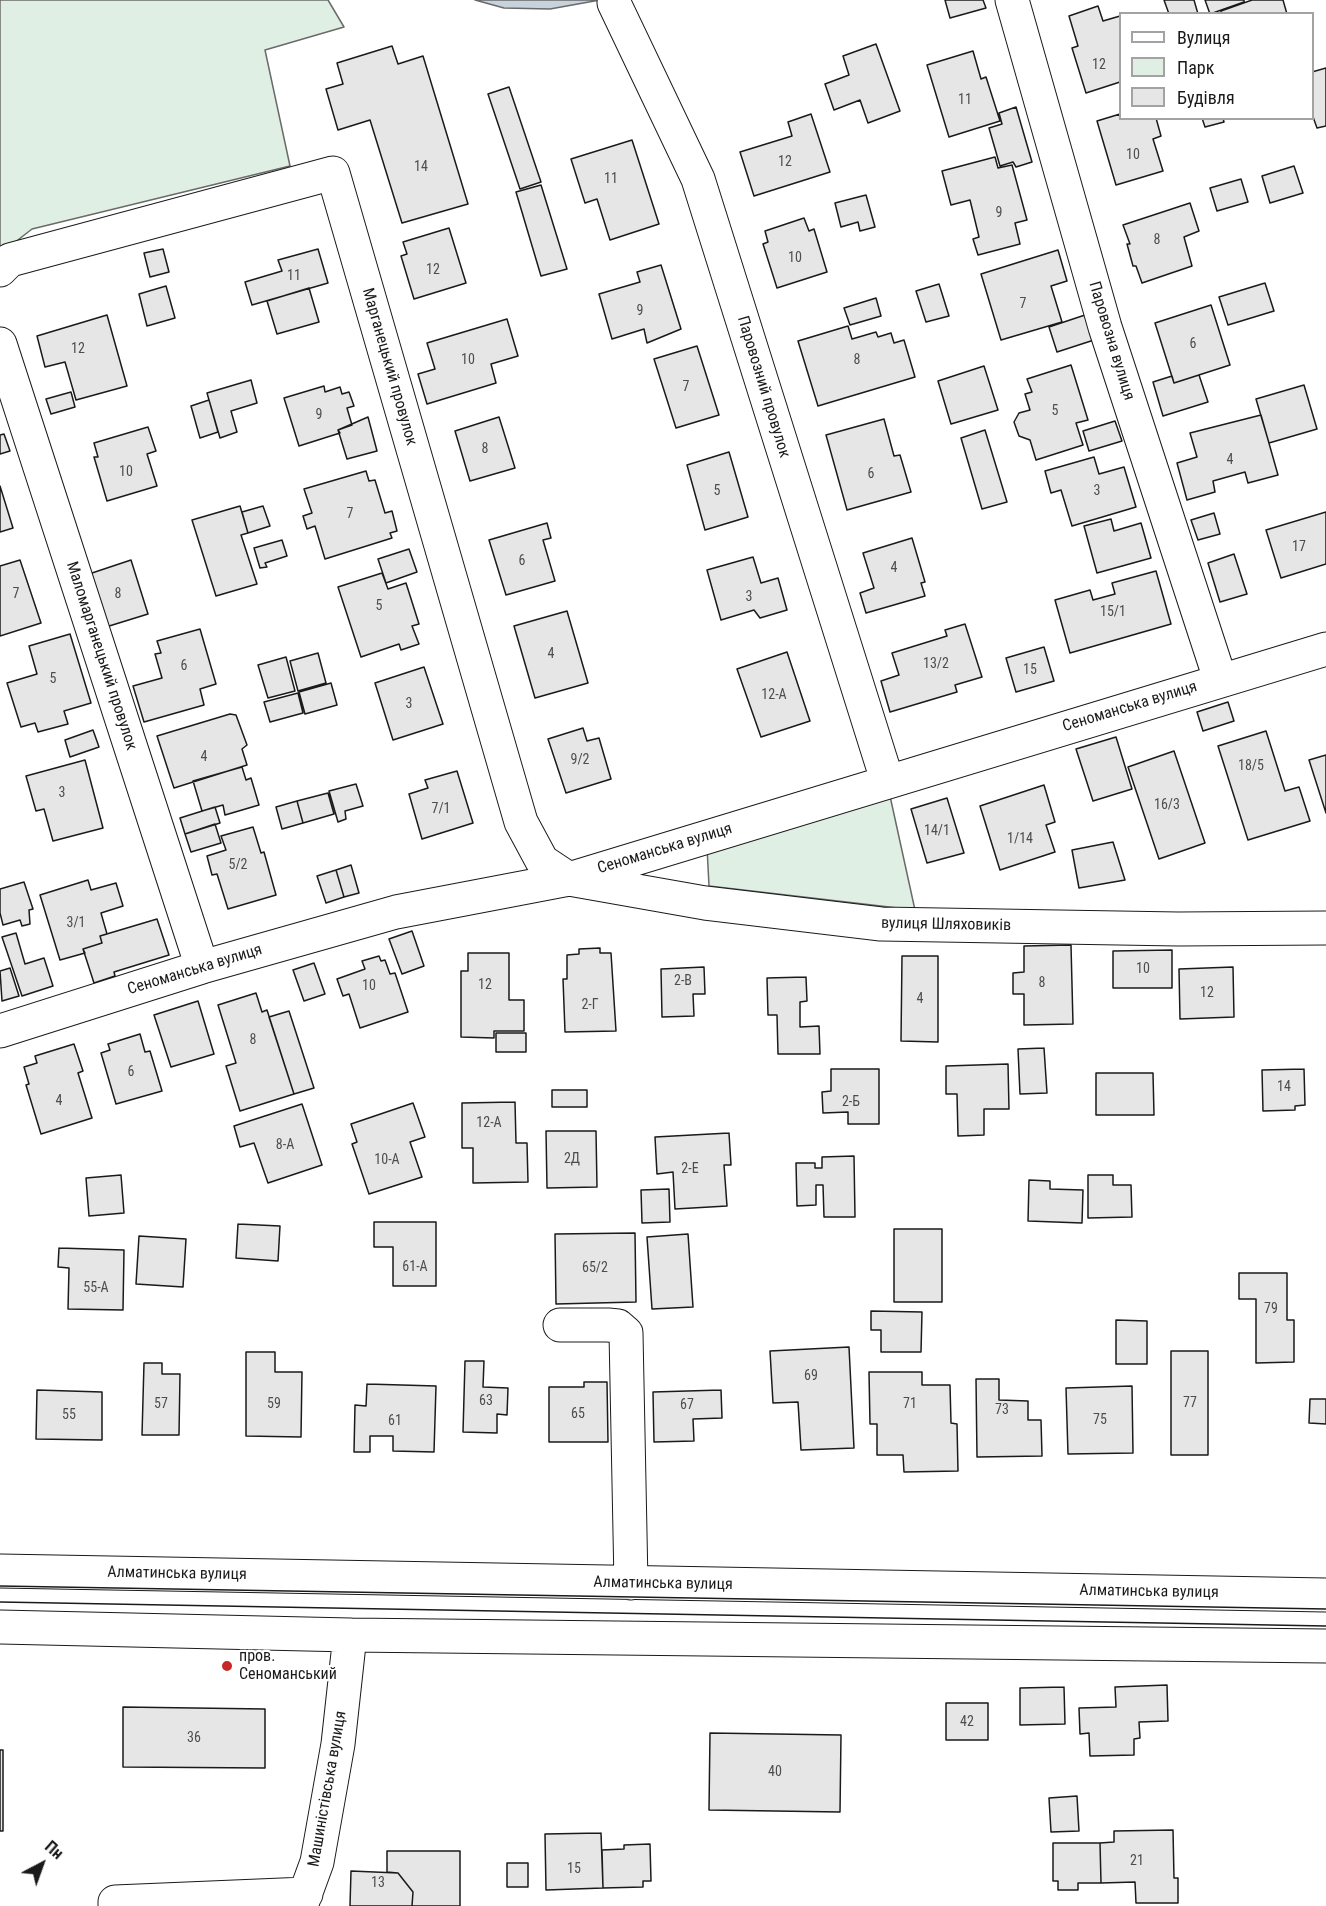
<!DOCTYPE html>
<html>
<head>
<meta charset="utf-8">
<style>
  body { margin:0 }
  #map { position:relative; width:1326px; height:1906px; overflow:hidden; background:#fff; font-family:"Roboto Condensed",sans-serif }
  canvas { display:block }
  .legend { position:absolute; left:1119px; top:12px; width:195px; height:108px; box-sizing:border-box; background:#fff; border:2px solid #a3a3a3; margin:0; padding:8px 10px; list-style:none; font-size:18px; color:#1a1a1a }
  .legend li { display:flex; align-items:center; gap:12px; height:30px }
  .legend b { width:30px; border:2px solid #a3a3a3 }
  .north { position:absolute; left:12px; top:1834px; width:60px; height:60px; -webkit-text-stroke:4px #fff; paint-order:stroke; rotate:41deg; font-size:16px; font-weight:700; line-height:24px; text-align:center; color:#1a1a1a }
  .north::after { content:''; display:block; margin:auto; width:21px; height:27px; background:#1a1a1a; clip-path:polygon(50% 0,100% 100%,50% 72%,0 100%) }
</style>
</head>
<body>
<div id="map">
<canvas width="1326" height="1906"></canvas>
<ul class="legend">
<li><b style="height:8px;background:#fff"></b>Вулиця</li>
<li><b style="height:16px;background:#e0efe3"></b>Парк</li>
<li><b style="height:16px;background:#e6e6e6"></b>Будівля</li>
</ul>
<div class="north">Пн</div>
</div>
<script>
const g = document.querySelector('canvas').getContext('2d');
g.lineJoin = 'round';
function fillPath(path, color) { g.fillStyle = color; g.fill(path, 'evenodd'); }
const shape = rows => new Path2D(rows.map(r => 'M' + r).join(''));
function strokePath(path, color, width, dash) { g.strokeStyle = color; g.lineWidth = width; g.lineCap = dash ? 'butt' : 'round'; g.setLineDash(dash || []); g.stroke(path); }
function drawText(font, color, halo, rows, align = 'center') {
  g.font = font + ' "Roboto Condensed",sans-serif'; g.lineWidth = 4.5; g.setLineDash([]); g.textBaseline = 'middle'; g.strokeStyle = halo; g.fillStyle = color; for (const [text, x, y, turn = 0] of rows) {
    g.save(); g.translate(x, y); g.rotate((+turn || 0) * Math.PI / 180); g.textAlign = isNaN(turn) ? turn : align; if (halo) g.strokeText(text, 0, 0); g.fillText(text, 0, 0); g.restore();
  }
}
const green = shape([
  [0,0,328,0,344,27,265,50,290,166,32,229,0,254,0,0],
  [890,796,915,910,709,886,707,847,890,796]
]);
fillPath(green, '#e0efe3');
strokePath(green, '#6a6a6a', 1.5);
const water = shape([
  [475,0,600,0,550,9,504,8,475,0]
]);
fillPath(water, '#c6d2dc');
strokePath(water, '#6a6a6a', 1.5);
const building = shape([
  [945,0,983,0,986,8,950,18,945,0],
  [1164,0,1194,0,1198,14,1169,14,1164,0],
  [1205,0,1244,0,1244,2,1210,14,1205,0],
  [1252,0,1283,0,1287,14,1221,14,1221,11,1252,0],
  [1098,6,1103,21,1120,16,1120,82,1086,93,1072,48,1078,46,1069,16,1098,6],
  [876,44,900,111,868,123,860,100,834,110,825,84,849,75,843,56,876,44],
  [392,46,398,64,423,56,468,204,402,223,370,120,338,130,326,89,343,84,337,63,392,46],
  [973,51,981,79,986,77,1000,121,949,137,927,65,973,51],
  [1326,68,1326,126,1317,128,1312,114,1312,72,1326,68],
  [509,87,541,182,520,189,488,94,509,87],
  [1016,107,1032,162,1016,167,1013,162,1000,166,989,128,1002,124,999,113,1016,107],
  [811,114,830,172,754,196,740,152,792,136,788,122,811,114],
  [1120,114,1120,118,1156,118,1161,136,1153,139,1163,171,1116,185,1097,121,1120,114],
  [1202,118,1223,118,1224,122,1205,127,1202,118],
  [632,140,659,224,610,240,597,199,585,203,571,159,632,140],
  [995,157,998,168,1012,165,1027,220,1015,223,1020,244,978,255,973,239,979,237,970,200,951,205,942,171,995,157],
  [1294,166,1303,193,1270,203,1262,176,1294,166],
  [1241,179,1248,202,1217,211,1210,188,1241,179],
  [541,185,567,269,541,276,516,192,541,185],
  [866,195,875,227,860,231,858,222,841,227,835,203,866,195],
  [1190,203,1199,231,1184,237,1192,266,1142,283,1136,266,1133,266,1127,244,1130,244,1123,225,1190,203],
  [804,218,809,231,814,229,827,272,777,288,763,244,768,242,765,231,804,218],
  [449,228,466,283,414,299,401,256,407,254,403,242,449,228],
  [163,249,169,272,150,277,144,253,163,249],
  [318,249,328,283,252,305,245,282,282,271,278,260,318,249],
  [1058,250,1067,281,1051,286,1062,322,1001,340,981,274,1058,250],
  [661,265,681,329,647,343,644,329,612,339,599,294,640,282,637,272,661,265],
  [1265,283,1274,311,1228,325,1219,297,1265,283],
  [939,284,949,316,926,322,916,291,939,284],
  [166,286,175,318,147,326,139,294,166,286],
  [309,288,319,322,277,334,267,301,309,288],
  [876,298,881,316,850,325,844,308,876,298],
  [1211,305,1230,365,1174,383,1155,323,1211,305],
  [107,315,127,386,76,400,65,362,45,367,37,336,107,315],
  [1085,315,1094,340,1057,352,1049,327,1085,315],
  [507,319,518,356,491,364,496,383,427,404,418,374,435,369,427,343,507,319],
  [848,326,852,339,876,332,878,337,891,333,894,343,904,340,915,377,818,406,798,341,848,326],
  [697,346,719,415,676,428,654,359,697,346],
  [1071,365,1088,420,1076,423,1083,445,1036,460,1030,440,1019,436,1014,422,1019,413,1030,410,1025,394,1032,392,1027,379,1071,365],
  [984,366,998,410,951,424,938,381,984,366],
  [1199,375,1208,402,1163,416,1153,382,1172,376,1174,383,1199,375],
  [251,380,257,403,231,411,237,432,220,438,207,393,251,380],
  [1304,385,1317,429,1269,443,1256,399,1304,385],
  [324,386,325,392,340,387,342,394,349,392,354,406,347,408,352,425,338,430,340,433,299,446,284,398,324,386],
  [71,392,75,407,51,414,46,399,71,392],
  [209,400,218,432,200,438,191,406,209,400],
  [1261,415,1278,475,1248,483,1245,472,1213,481,1215,492,1187,500,1177,463,1197,457,1190,433,1261,415],
  [368,417,377,451,347,459,338,430,368,417],
  [499,417,515,468,470,481,455,431,499,417],
  [884,419,894,456,900,455,911,492,847,510,826,435,884,419],
  [1115,421,1122,441,1089,451,1083,431,1115,421],
  [148,427,156,451,147,454,157,486,107,501,94,457,98,457,94,443,148,427],
  [985,430,1007,502,982,509,961,438,985,430],
  [4,434,10,451,0,454,0,435,4,434],
  [729,452,748,517,705,530,687,465,729,452],
  [1094,457,1099,474,1124,467,1136,507,1072,526,1061,490,1051,493,1045,471,1094,457],
  [366,471,369,481,375,480,385,513,392,511,397,531,390,533,392,538,325,559,315,526,307,529,303,516,312,513,304,489,366,471],
  [0,486,13,528,0,532,0,486],
  [240,506,248,533,241,535,257,584,216,596,192,520,240,506],
  [263,506,270,526,248,533,242,512,263,506],
  [1326,512,1326,564,1281,578,1266,530,1326,512],
  [1214,513,1220,534,1198,540,1191,520,1214,513],
  [1111,519,1114,531,1141,523,1151,558,1097,573,1084,526,1111,519],
  [547,523,551,538,543,540,555,581,506,595,489,540,547,523],
  [912,538,925,582,921,583,925,596,866,613,860,593,874,588,863,553,912,538],
  [282,540,287,556,265,563,267,567,260,568,254,548,282,540],
  [409,549,417,572,386,583,378,559,409,549],
  [1234,554,1247,594,1220,602,1208,563,1234,554],
  [753,557,761,583,778,578,787,610,760,618,754,610,721,620,707,570,753,557],
  [20,560,41,623,0,636,0,566,20,560],
  [131,560,148,614,106,627,89,574,131,560],
  [1156,571,1171,624,1070,653,1055,600,1090,590,1093,600,1115,594,1112,583,1156,571],
  [382,573,388,589,406,583,419,624,412,626,419,644,401,650,399,644,361,657,338,587,382,573],
  [567,611,588,683,535,698,514,626,567,611],
  [965,624,982,677,955,685,957,692,890,712,881,681,899,675,892,653,947,636,945,630,965,624],
  [200,629,216,684,200,689,204,705,144,722,133,686,162,678,155,654,161,653,157,641,200,629],
  [70,634,91,703,64,711,68,724,38,732,35,723,21,727,7,683,37,674,29,646,70,634],
  [1044,647,1054,681,1016,692,1006,658,1044,647],
  [787,652,810,721,761,737,737,669,787,652],
  [318,653,326,683,298,691,290,661,318,653],
  [286,657,295,691,268,698,258,665,286,657],
  [424,667,443,724,393,740,375,683,424,667],
  [331,683,337,705,305,714,299,692,331,683],
  [298,693,303,713,270,722,264,702,298,693],
  [1228,702,1234,721,1203,731,1197,712,1228,702],
  [230,714,236,715,247,745,242,749,247,765,174,788,157,736,230,714],
  [583,728,587,741,599,738,611,779,566,793,548,739,583,728],
  [93,730,99,747,70,757,65,740,93,730],
  [1266,731,1285,791,1299,787,1310,821,1248,840,1218,746,1266,731],
  [1116,737,1132,789,1093,801,1076,749,1116,737],
  [1174,751,1205,843,1159,859,1128,767,1174,751],
  [1326,755,1326,813,1309,760,1326,755],
  [85,760,103,828,53,841,44,809,36,811,26,776,85,760],
  [242,767,246,780,251,778,259,805,225,815,223,805,202,811,193,781,242,767],
  [457,771,473,823,422,839,409,794,428,788,425,780,457,771],
  [356,784,363,806,345,811,346,819,338,822,329,791,356,784],
  [1044,785,1055,822,1046,825,1055,852,1000,870,980,806,1044,785],
  [328,793,334,814,303,823,297,801,328,793],
  [947,798,964,853,927,863,911,809,947,798],
  [297,801,303,823,282,829,276,807,297,801],
  [215,807,220,823,185,834,180,818,215,807],
  [215,824,221,843,191,852,185,834,215,824],
  [253,827,261,853,264,852,276,895,228,909,217,874,212,875,207,856,226,850,221,836,253,827],
  [1113,842,1125,880,1079,888,1072,850,1113,842],
  [351,865,359,893,344,897,336,870,351,865],
  [336,870,344,897,326,903,317,876,336,870],
  [88,880,91,890,116,883,123,906,101,913,107,934,100,936,102,943,83,949,85,953,60,960,40,895,88,880],
  [24,882,33,909,29,910,30,924,22,926,20,920,3,925,0,913,0,889,24,882],
  [157,919,169,955,114,972,115,976,94,983,83,949,102,943,100,936,157,919],
  [412,931,424,966,402,974,389,939,412,931],
  [16,933,25,964,44,958,53,986,22,996,2,937,16,933],
  [1071,945,1073,1024,1024,1025,1024,994,1013,994,1013,973,1024,972,1024,946,1071,945],
  [600,948,600,953,611,953,616,1031,565,1032,563,979,567,979,567,955,579,954,579,949,600,948],
  [1172,950,1172,988,1113,988,1113,951,1172,950],
  [468,953,509,953,509,1000,524,1000,524,1031,494,1031,494,1038,461,1037,461,971,468,971,468,953],
  [379,956,381,961,385,960,390,974,395,973,408,1012,360,1028,349,994,343,996,337,979,365,969,362,961,379,956],
  [902,956,938,956,938,1042,901,1041,902,956],
  [314,963,325,994,304,1001,293,970,314,963],
  [704,967,705,994,693,994,694,1016,662,1017,661,969,704,967],
  [1233,967,1234,1017,1180,1019,1179,969,1233,967],
  [10,968,19,996,2,1001,0,971,10,968],
  [806,977,807,1001,800,1002,800,1027,819,1026,820,1054,778,1054,777,1015,768,1015,767,978,806,977],
  [256,993,262,1012,267,1010,294,1094,240,1111,226,1066,236,1063,218,1005,256,993],
  [198,1001,214,1054,171,1067,154,1015,198,1001],
  [289,1011,314,1088,294,1094,269,1017,289,1011],
  [496,1033,526,1033,526,1052,496,1052,496,1033],
  [140,1034,145,1052,150,1051,162,1091,116,1104,101,1053,110,1050,108,1044,140,1034],
  [74,1044,83,1071,78,1073,92,1118,41,1134,26,1085,29,1084,24,1067,37,1063,35,1056,74,1044],
  [1044,1048,1047,1093,1020,1094,1018,1049,1044,1048],
  [1008,1064,1009,1109,984,1109,984,1135,958,1136,957,1094,946,1094,946,1066,1008,1064],
  [831,1069,879,1069,879,1124,848,1124,848,1112,823,1113,822,1092,831,1091,831,1069],
  [1304,1069,1305,1105,1295,1106,1295,1110,1263,1111,1262,1070,1304,1069],
  [1096,1073,1153,1073,1154,1115,1096,1115,1096,1073],
  [552,1090,587,1090,587,1107,552,1107,552,1090],
  [515,1102,516,1143,527,1143,528,1182,473,1183,473,1148,462,1148,462,1103,515,1102],
  [413,1103,425,1137,410,1142,422,1177,369,1194,352,1144,357,1142,351,1124,413,1103],
  [302,1104,322,1165,268,1183,254,1143,240,1147,234,1126,302,1104],
  [546,1131,596,1131,597,1187,547,1188,546,1131],
  [729,1133,731,1165,724,1165,727,1206,675,1209,673,1172,657,1174,655,1137,729,1133],
  [854,1156,855,1217,824,1217,823,1185,816,1185,816,1205,797,1206,796,1163,815,1163,815,1168,822,1168,822,1157,854,1156],
  [121,1175,124,1213,89,1216,86,1178,121,1175],
  [1088,1175,1113,1175,1113,1185,1131,1185,1132,1217,1088,1218,1088,1175],
  [1029,1180,1050,1181,1050,1189,1083,1190,1082,1223,1028,1221,1029,1180],
  [669,1189,670,1222,642,1223,641,1190,669,1189],
  [374,1222,436,1222,436,1286,393,1286,393,1247,374,1247,374,1222],
  [238,1224,280,1226,278,1261,236,1258,238,1224],
  [894,1229,942,1229,942,1302,894,1302,894,1229],
  [635,1233,636,1302,556,1304,555,1234,635,1233],
  [688,1234,693,1307,652,1309,647,1237,688,1234],
  [139,1236,186,1239,183,1287,136,1284,139,1236],
  [59,1248,124,1250,123,1310,68,1309,69,1268,58,1267,59,1248],
  [1239,1273,1287,1273,1287,1320,1294,1320,1294,1362,1256,1363,1256,1299,1239,1299,1239,1273],
  [871,1311,922,1312,921,1352,881,1352,881,1330,871,1330,871,1311],
  [1116,1320,1147,1321,1147,1364,1116,1364,1116,1320],
  [849,1347,854,1448,801,1450,798,1402,773,1403,770,1351,849,1347],
  [1171,1351,1208,1351,1208,1455,1171,1455,1171,1351],
  [246,1352,275,1352,275,1372,302,1372,301,1437,246,1436,246,1352],
  [465,1361,484,1361,483,1387,508,1388,507,1415,497,1414,497,1433,463,1432,465,1361],
  [144,1363,162,1363,162,1374,180,1374,179,1435,142,1435,144,1363],
  [869,1372,922,1372,922,1385,950,1385,951,1423,957,1424,958,1471,904,1472,903,1455,877,1455,877,1424,870,1424,869,1372],
  [976,1379,999,1379,999,1400,1028,1401,1028,1420,1041,1420,1042,1456,977,1457,976,1379],
  [584,1382,607,1382,608,1442,549,1442,549,1387,584,1387,584,1382],
  [367,1384,436,1386,434,1452,393,1451,393,1436,370,1436,370,1452,354,1452,355,1405,366,1406,367,1384],
  [1132,1386,1133,1453,1068,1454,1066,1388,1132,1386],
  [37,1390,102,1392,102,1440,36,1439,37,1390],
  [721,1390,722,1418,693,1419,694,1441,654,1442,653,1392,721,1390],
  [1310,1399,1326,1399,1326,1424,1309,1423,1310,1399],
  [1167,1685,1168,1721,1139,1722,1140,1738,1134,1739,1134,1755,1090,1756,1089,1733,1080,1734,1079,1708,1116,1707,1115,1687,1167,1685],
  [1064,1687,1065,1724,1020,1725,1020,1688,1064,1687],
  [946,1703,988,1703,988,1740,946,1740,946,1703],
  [123,1707,265,1709,265,1768,123,1767,123,1707],
  [710,1733,841,1735,840,1812,709,1810,710,1733],
  [0,1750,3,1750,3,1831,0,1831,0,1750],
  [1077,1796,1079,1831,1051,1832,1049,1798,1077,1796],
  [1173,1830,1174,1878,1178,1878,1178,1903,1136,1903,1135,1882,1101,1883,1100,1843,1114,1842,1114,1831,1173,1830],
  [601,1833,603,1888,546,1890,545,1834,601,1833],
  [1053,1843,1100,1843,1101,1883,1078,1883,1078,1890,1058,1890,1058,1881,1053,1881,1053,1843],
  [650,1844,651,1881,643,1881,643,1887,603,1888,602,1850,624,1849,624,1845,650,1844],
  [387,1851,460,1851,460,1906,412,1906,413,1892,398,1873,387,1872,387,1851],
  [507,1863,528,1863,528,1887,507,1887,507,1863],
  [351,1871,398,1873,413,1892,412,1906,350,1906,351,1871]
]);
fillPath(building, '#e6e6e6');
strokePath(building, '#1a1a1a', 1.5);
const minor = shape([
  [1012,0,1105,327,1220,679],
  [614,3,698,179,887,780],
  [0,270,10,260,333,173,521,822,542,861,569,879,705,903,881,924,1178,929,1326,928],
  [0,344,202,967],
  [0,1031,202,967,396,912,569,879,1326,649],
  [560,1325,608,1325,618,1326,626,1333,631,1583],
  [0,1571,1326,1595],
  [0,1627,350,1635,1326,1646],
  [115,1906,115,1902,306,1894],
  [301,1906,317,1862,338,1744,350,1635]
]);
strokePath(minor, '#1a1a1a', 35);
strokePath(minor, '#fff', 33);
strokePath(shape([
  [0,1586,1326,1609],
  [0,1602,1326,1626]
]), '#1a1a1a', 1.5);
for (const [x, y, r, color] of [
  [227,1666,6,"#c62828"]
]) { const dot = new Path2D(); dot.arc(x, y, r, 0, 2 * Math.PI); g.fillStyle = color; g.fill(dot); strokePath(dot, '#fff', 2); }
drawText('14px', '#4d4d4d', null, [
  ["12",1099,65],
  ["11",965,100],
  ["10",1133,155],
  ["12",785,162],
  ["14",421,167],
  ["11",611,179],
  ["9",999,213],
  ["8",1157,240],
  ["10",795,258],
  ["12",433,270],
  ["11",294,276],
  ["7",1023,304],
  ["9",640,311],
  ["6",1193,344],
  ["12",78,349],
  ["10",468,360],
  ["8",857,360],
  ["7",686,387],
  ["5",1055,411],
  ["9",319,415],
  ["8",485,449],
  ["4",1230,460],
  ["10",126,472],
  ["6",871,474],
  ["5",717,491],
  ["3",1097,491],
  ["7",350,514],
  ["17",1299,547],
  ["6",522,561],
  ["4",894,568],
  ["7",16,594],
  ["8",118,594],
  ["3",749,597],
  ["5",379,606],
  ["15/1",1113,612],
  ["4",551,654],
  ["13/2",936,664],
  ["6",184,666],
  ["15",1030,670],
  ["5",53,679],
  ["12-А",774,695],
  ["3",409,704],
  ["4",204,757],
  ["9/2",580,760],
  ["18/5",1251,766],
  ["3",62,793],
  ["16/3",1167,805],
  ["7/1",441,809],
  ["14/1",937,831],
  ["1/14",1020,839],
  ["5/2",238,865],
  ["3/1",76,923],
  ["10",1143,969],
  ["2-В",683,981],
  ["8",1042,983],
  ["12",485,985],
  ["10",369,986],
  ["12",1207,993],
  ["4",920,999],
  ["2-Г",590,1005],
  ["8",253,1040],
  ["6",131,1072],
  ["14",1284,1087],
  ["4",59,1101],
  ["2-Б",851,1102],
  ["12-А",489,1123],
  ["8-А",285,1145],
  ["2Д",572,1159],
  ["10-А",387,1160],
  ["2-Е",690,1169],
  ["61-А",415,1267],
  ["65/2",595,1268],
  ["55-А",96,1288],
  ["79",1271,1309],
  ["69",811,1376],
  ["63",486,1401],
  ["77",1190,1403],
  ["57",161,1404],
  ["59",274,1404],
  ["71",910,1404],
  ["67",687,1405],
  ["73",1002,1410],
  ["65",578,1414],
  ["55",69,1415],
  ["75",1100,1420],
  ["61",395,1421],
  ["42",967,1722],
  ["36",194,1738],
  ["40",775,1772],
  ["21",1137,1861],
  ["15",574,1869],
  ["13",378,1883]
]);
drawText('16px', '#1a1a1a', '#fff', [
  ["Паровозна вулиця",1111,341,73],
  ["Марганецький провулок",389,367,74],
  ["Паровозний провулок",763,387,73],
  ["Маломарганецький провулок",101,656,72],
  ["Сеноманська вулиця",1130,707,-17],
  ["Сеноманська вулиця",665,849,-17],
  ["вулиця Шляховиків",946,925,1],
  ["Сеноманська вулиця",195,970,-17],
  ["Алматинська вулиця",177,1574,1],
  ["Алматинська вулиця",663,1584,1],
  ["Алматинська вулиця",1149,1592,1],
  ["Машиністівська вулиця",328,1789,-80]
]);
drawText('16px', '#1a1a1a', '#fff', [
  ["пров.",239,1657],
  ["Сеноманський",239,1675]
], 'left');
</script>
</body>
</html>
